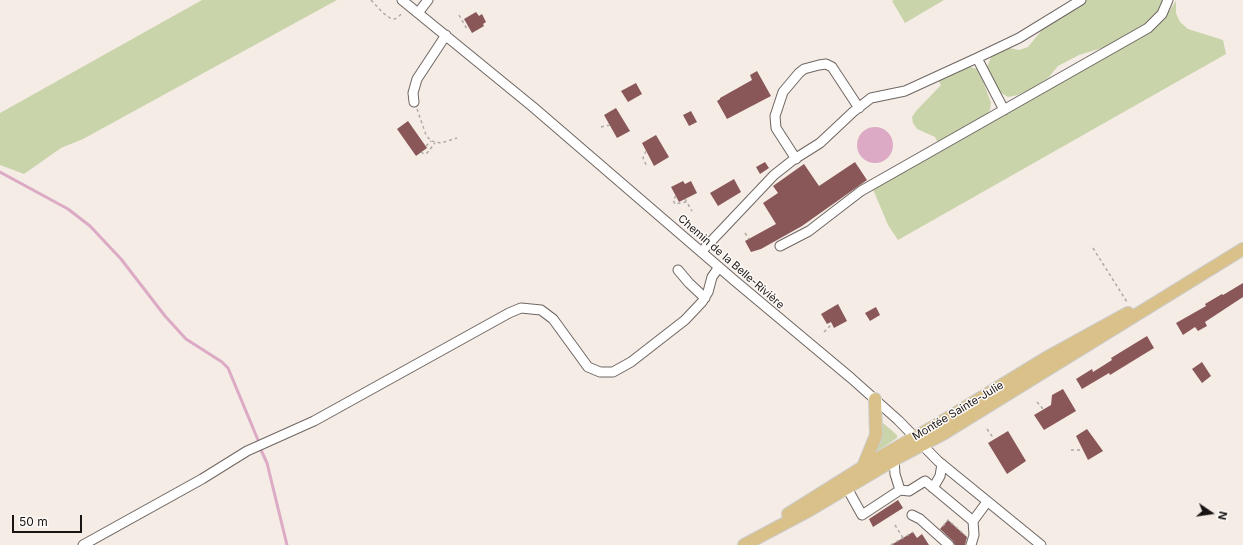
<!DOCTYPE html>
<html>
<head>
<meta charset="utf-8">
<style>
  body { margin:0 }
  #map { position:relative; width:1243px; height:545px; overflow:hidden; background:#f5ece6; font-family:Inter,sans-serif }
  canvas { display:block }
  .north { position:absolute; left:1191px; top:493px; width:40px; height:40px; -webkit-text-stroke:3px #fefaf8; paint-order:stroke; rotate:103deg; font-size:11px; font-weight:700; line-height:16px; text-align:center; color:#191514 }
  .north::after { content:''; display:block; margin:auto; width:14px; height:18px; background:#191514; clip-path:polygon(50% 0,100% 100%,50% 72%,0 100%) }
  .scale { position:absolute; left:12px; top:515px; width:70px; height:18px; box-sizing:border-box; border:2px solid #191514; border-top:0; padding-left:5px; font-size:12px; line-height:14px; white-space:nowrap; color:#191514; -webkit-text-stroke:3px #fefaf8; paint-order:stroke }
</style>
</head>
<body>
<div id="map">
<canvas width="1243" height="545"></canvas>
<div class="north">N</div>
<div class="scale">50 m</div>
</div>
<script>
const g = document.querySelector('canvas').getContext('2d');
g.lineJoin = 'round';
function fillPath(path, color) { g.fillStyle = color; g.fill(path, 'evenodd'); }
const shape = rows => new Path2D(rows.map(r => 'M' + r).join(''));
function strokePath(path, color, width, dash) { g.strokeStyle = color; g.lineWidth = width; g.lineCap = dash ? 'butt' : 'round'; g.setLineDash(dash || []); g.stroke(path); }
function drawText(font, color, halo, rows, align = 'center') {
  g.font = font + ' Inter,sans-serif'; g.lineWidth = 3; g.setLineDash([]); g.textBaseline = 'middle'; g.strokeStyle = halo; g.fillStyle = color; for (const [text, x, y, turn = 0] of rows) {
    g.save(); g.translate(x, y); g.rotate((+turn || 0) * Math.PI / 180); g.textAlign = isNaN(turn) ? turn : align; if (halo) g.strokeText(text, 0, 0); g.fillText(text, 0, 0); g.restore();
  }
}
fillPath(shape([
  [202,0,337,0,83,139,61,148,24,174,0,165,0,113],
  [894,0,944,0,905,23,892,1],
  [1085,0,1163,0,1161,7,1155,18,1146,25,1105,47,1079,55,1058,66,1048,78,1031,89,1018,95,1008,97,1000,92,992,81,987,67,991,57,1002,50,1009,48,1019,50,1028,47,1041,31,1064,12],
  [1176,1,1176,13,1180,22,1188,29,1223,40,1226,54,898,240,888,225,872,187,1165,17],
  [970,67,977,69,982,78,991,103,990,110,985,117,938,143,935,137,917,129,913,123,912,117,916,111,941,85,938,80,962,69],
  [883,423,897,435,897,438,876,452,881,424]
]), '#cad4ab');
fillPath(shape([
  '857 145a18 18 0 1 1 36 0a18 18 0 1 1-36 0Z'
]), '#dcaac5');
strokePath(shape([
  [0,172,68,209,90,226,121,259,165,316,186,339,222,362,228,368,258,440],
  [261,450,267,463,287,545]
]), '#dcaac5', 3);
fillPath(shape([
  [476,12,479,16,482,14,486,22,483,24,484,26,472,33,464,19],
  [757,71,771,96,727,119,717,101,720,99,720,98,752,80,750,75],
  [636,83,642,94,628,102,621,91],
  [616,108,630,131,617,138,604,115],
  [691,111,697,122,689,126,683,115],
  [408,121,427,148,416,156,397,129],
  [656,135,669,157,654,166,642,143],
  [765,162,769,168,760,174,756,167],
  [855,162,867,180,802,226,761,249,751,252,745,241,776,224,763,203,778,193,773,186,804,164,819,186],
  [734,179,741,192,718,206,710,193],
  [683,181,685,184,691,181,697,193,679,202,671,187],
  [1243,283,1243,297,1205,322,1207,326,1198,331,1195,327,1183,335,1176,323,1206,306,1205,304,1222,294,1223,295],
  [838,304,847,321,834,328,831,322,827,324,821,314],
  [876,307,880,315,870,321,865,313],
  [1147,336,1154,348,1110,375,1109,373,1082,389,1076,379,1092,369,1093,372,1112,360,1111,358],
  [1202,362,1211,376,1202,383,1192,369],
  [1063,389,1076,411,1044,430,1034,415,1051,405,1052,395],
  [1087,429,1103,451,1088,460,1076,436],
  [1008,431,1026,461,1007,474,988,443],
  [898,500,903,508,873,527,869,519],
  [948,520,967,537,965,545,955,545,953,541,940,529],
  [913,532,917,538,922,534,929,545,891,545]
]), '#8a5758');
const minor = shape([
  [402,0,533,107,735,281,851,378,898,420,938,461,1041,545],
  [418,13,428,0],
  [977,58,1004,110],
  [414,102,413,93,417,79,446,35],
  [796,159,776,128,775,116,783,92,799,73,804,69,819,65,826,64,832,67,859,108],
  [780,246,809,231,861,191,1148,28,1162,14,1168,0],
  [701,252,774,175,793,160,820,143,853,112,871,98,905,91,977,58,1019,38,1081,0],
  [678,270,689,283,705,298],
  [847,488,862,515,900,490,895,474,894,460],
  [933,488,940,476,942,464],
  [900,490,909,491,925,481,973,521,987,502],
  [912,515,920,519,949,545],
  [83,545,202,479,247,451,314,421,509,313,521,308,541,310,553,319,588,367,600,372,613,372,631,362,685,320,702,302,708,292,712,277,719,267],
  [971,545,974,535,973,521]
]);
const major = shape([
  [863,467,876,435,875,399],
  [788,514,863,467,938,424,1046,358,1128,313],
  [744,545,808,511,899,457,943,434,1243,249]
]);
strokePath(minor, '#6f6662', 11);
strokePath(major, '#cccccb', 14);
strokePath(shape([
  [371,0,383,13,390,18,395,19,403,13],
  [459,15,467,29,469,28],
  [417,109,426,135,431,141,441,143,457,138],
  [601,127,610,125],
  [426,146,431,141],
  [646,151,643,158,647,167],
  [421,152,424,154,427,153,435,143],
  [676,196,673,200,675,204,687,202],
  [685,199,692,211],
  [745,233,749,239],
  [1093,248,1127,302],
  [824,332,832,324],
  [1037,402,1043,409],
  [987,429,994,439],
  [1071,450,1082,450],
  [895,525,903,538],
  [943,526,948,520,965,535],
  [891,545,913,532]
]), '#b0a9a4', 1.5, [3, 3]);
strokePath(minor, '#fff', 9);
strokePath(major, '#d9c189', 12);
drawText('11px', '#191514', '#fefaf8', [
  ["Chemin de la Belle-Rivière",731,262,41],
  ["Montée Sainte-Julie",958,411,-31]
]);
</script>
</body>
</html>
